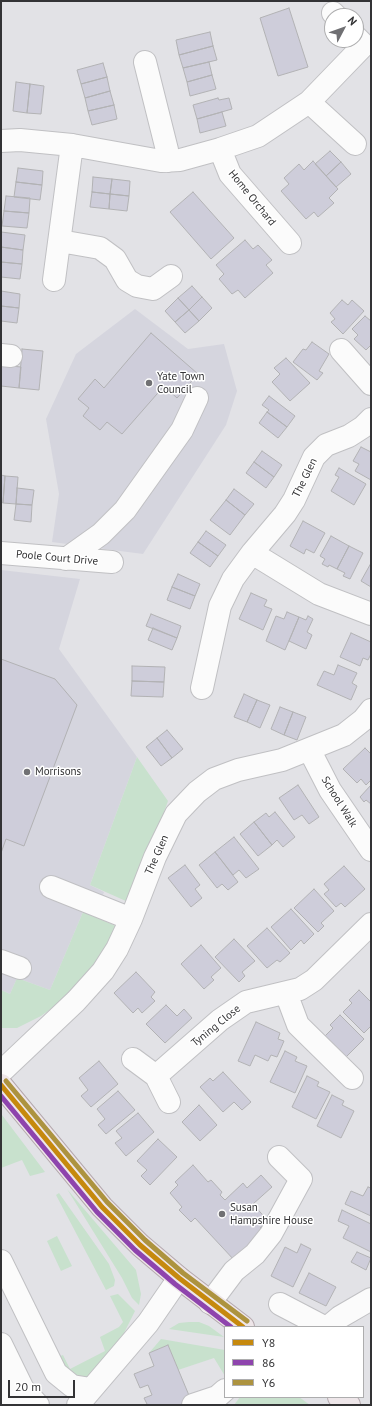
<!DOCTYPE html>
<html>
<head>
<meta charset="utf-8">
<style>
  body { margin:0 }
  #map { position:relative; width:372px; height:1406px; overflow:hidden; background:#e2e2e6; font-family:"PT Sans",sans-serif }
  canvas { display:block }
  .frame { position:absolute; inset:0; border:2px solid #333335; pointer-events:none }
  .legend { position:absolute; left:224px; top:1326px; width:140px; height:72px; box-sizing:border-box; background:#fff; border:1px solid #adadae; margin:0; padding:5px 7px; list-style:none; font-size:12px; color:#333335 }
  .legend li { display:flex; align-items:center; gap:8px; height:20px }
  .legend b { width:20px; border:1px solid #adadae }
  .north { position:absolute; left:324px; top:8px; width:40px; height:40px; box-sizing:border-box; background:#fff; border:1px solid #adadae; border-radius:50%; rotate:49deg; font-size:11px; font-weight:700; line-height:16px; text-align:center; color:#333335 }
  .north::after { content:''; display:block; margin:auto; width:14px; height:18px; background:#707073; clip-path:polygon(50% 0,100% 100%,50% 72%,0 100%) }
  .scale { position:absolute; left:8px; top:1380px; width:67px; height:18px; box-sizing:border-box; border:2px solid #333335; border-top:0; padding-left:5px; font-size:12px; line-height:14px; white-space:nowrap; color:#333335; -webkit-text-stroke:3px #fff; paint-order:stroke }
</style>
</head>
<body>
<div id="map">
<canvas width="372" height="1406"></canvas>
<div class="frame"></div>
<ul class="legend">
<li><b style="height:5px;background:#c6890d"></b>Y8</li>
<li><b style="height:5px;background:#8e44ad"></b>86</li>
<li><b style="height:5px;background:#ad933f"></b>Y6</li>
</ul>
<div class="north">N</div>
<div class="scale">20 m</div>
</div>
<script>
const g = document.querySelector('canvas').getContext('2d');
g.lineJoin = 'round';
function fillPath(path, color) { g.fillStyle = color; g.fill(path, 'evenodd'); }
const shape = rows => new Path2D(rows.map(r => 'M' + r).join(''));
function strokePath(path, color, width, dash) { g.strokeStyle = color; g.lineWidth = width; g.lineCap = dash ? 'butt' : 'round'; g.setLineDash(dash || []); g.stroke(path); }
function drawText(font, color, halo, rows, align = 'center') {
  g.font = font + ' "PT Sans",sans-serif'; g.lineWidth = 3; g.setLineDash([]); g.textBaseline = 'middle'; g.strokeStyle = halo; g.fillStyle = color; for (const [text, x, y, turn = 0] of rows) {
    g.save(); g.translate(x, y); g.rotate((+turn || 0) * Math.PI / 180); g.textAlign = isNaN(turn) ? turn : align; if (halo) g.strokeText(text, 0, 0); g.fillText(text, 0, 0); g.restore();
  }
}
fillPath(shape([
  [135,309,188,349,224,344,237,391,226,425,143,554,52,542,59,494,46,419,76,354],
  [1,570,80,579,59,649,137,757,90,885,104,892,96,916,83,912,50,990,17,978,10,994,1,990]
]), '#d5d5de');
fillPath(shape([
  [137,757,168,801,141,875,128,902,90,885],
  [83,912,116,926,93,973,66,998,41,1016,17,1028,1,1028,1,990,10,994,17,978,50,990],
  [1,1114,2,1115,45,1172,30,1176,22,1160,1,1168],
  [67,1189,136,1270,141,1294,139,1305,132,1298,122,1278],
  [59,1193,109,1264,115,1280,114,1286,106,1290,56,1195],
  [57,1236,72,1266,61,1271,47,1241],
  [118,1294,135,1311,119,1343,87,1379,70,1375,58,1357,63,1355,70,1369,105,1351,100,1337,119,1327,123,1322,110,1296],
  [189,1322,199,1322,209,1326,224,1337,169,1329,179,1323],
  [161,1339,225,1350,225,1376,214,1358,178,1370,168,1345,149,1353],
  [240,1397,299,1397,310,1405,234,1405]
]), '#c8e1cd');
const building = shape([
  [289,8,308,67,278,76,260,18,289,8],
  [210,32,213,46,179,55,176,40,210,32],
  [213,46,217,60,183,68,179,55,213,46],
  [209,62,212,75,187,82,183,68,209,62],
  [103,63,107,77,81,84,77,70,103,63],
  [212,75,216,89,190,96,187,82,212,75],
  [107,77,110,91,85,98,81,84,107,77],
  [16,82,30,84,27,113,13,111,16,82],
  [30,84,44,86,41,114,27,113,30,84],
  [110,91,114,105,88,111,85,98,110,91],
  [218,98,219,100,229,98,232,109,197,119,193,105,218,98],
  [114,105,117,119,92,125,88,111,114,105],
  [222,112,226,126,200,133,197,119,222,112],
  [330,151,341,162,326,176,315,164,330,151],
  [313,161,338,189,329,198,334,203,318,217,314,212,306,219,281,191,289,184,284,178,299,164,304,170,313,161],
  [341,162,351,174,336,187,326,176,341,162],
  [18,168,43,171,42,185,16,182,18,168],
  [93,177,112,179,110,194,92,192,93,177],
  [112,179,130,181,129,196,110,194,112,179],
  [16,182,42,185,40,200,14,197,16,182],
  [92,192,110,194,109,209,90,207,92,192],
  [193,192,234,238,211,259,170,212,193,192],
  [110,194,129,196,127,211,109,209,110,194],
  [6,196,30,198,29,213,4,211,6,196],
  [4,211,29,213,27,228,2,226,4,211],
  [1,232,25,235,23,250,1,247,1,232],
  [245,240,253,249,258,245,272,260,266,265,273,273,245,298,238,290,232,294,219,279,224,274,216,265,245,240],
  [1,247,23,250,22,264,1,262,1,247],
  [1,262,22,264,20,279,1,277,1,262],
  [192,286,202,297,189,310,178,298,192,286],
  [1,291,20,294,19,308,1,306,1,291],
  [202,297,212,308,199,321,189,310,202,297],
  [178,298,189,310,175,322,165,311,178,298],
  [342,300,348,305,352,300,364,311,343,334,331,322,335,319,330,313,342,300],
  [1,306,19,308,17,323,1,321,1,306],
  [189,310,199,321,185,333,175,322,189,310],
  [365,316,371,321,371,345,366,350,354,339,358,335,352,329,365,316],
  [151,333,198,374,177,398,164,386,122,434,107,422,100,430,83,416,89,408,78,399,95,379,104,388,151,333],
  [312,342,329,354,319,371,323,373,317,380,293,362,303,349,306,350,312,342],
  [22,349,43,351,39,390,19,388,22,349],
  [286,358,310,383,290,401,272,382,280,374,274,368,286,358],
  [1,365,21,367,19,388,1,386,1,365],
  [269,396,295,416,287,427,267,412,269,410,262,405,269,396],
  [267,412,287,427,278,438,259,423,267,412],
  [361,447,371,452,371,480,355,471,359,464,353,461,361,447],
  [262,451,282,465,274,477,254,462,262,451],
  [254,462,274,477,266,488,246,473,254,462],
  [339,468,366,484,354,505,331,491,339,477,335,475,339,468],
  [1,475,5,476,3,503,1,502,1,475],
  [5,476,18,477,16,504,3,503,5,476],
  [17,488,34,490,32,505,16,504,17,488],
  [234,489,254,504,245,515,226,500,234,489],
  [226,500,245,515,230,535,210,520,226,500],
  [16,504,32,505,31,522,14,520,16,504],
  [303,521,325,533,314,553,306,549,304,554,290,546,303,521],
  [206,531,226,545,218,556,198,542,206,531],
  [331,536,349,546,337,569,329,565,328,567,322,564,325,559,320,556,331,536],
  [198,542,218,556,210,567,190,553,198,542],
  [349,546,363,553,350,579,343,576,345,573,337,569,349,546],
  [371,563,371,587,361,581,371,563],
  [178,574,200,584,195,596,172,587,178,574],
  [172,587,195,596,190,609,167,600,172,587],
  [251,593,267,600,264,606,272,609,263,630,239,619,251,593],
  [287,612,299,617,285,650,266,641,276,616,284,619,287,612],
  [151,614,181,626,177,638,146,626,151,614],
  [308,616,313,619,307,632,312,635,306,649,289,641,299,617,306,620,308,616],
  [153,628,177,638,172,650,148,640,153,628],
  [351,633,371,642,371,654,368,660,363,658,360,666,340,657,351,633],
  [1,659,55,679,77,705,24,846,6,839,1,853,1,659],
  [338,665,357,673,352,683,357,686,351,700,317,685,324,671,334,675,338,665],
  [132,666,165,667,164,682,132,681,132,666],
  [132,681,164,682,163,697,131,696,132,681],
  [244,694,257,700,247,722,234,717,244,694],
  [257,700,270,705,260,728,247,722,257,700],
  [280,707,293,712,284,735,271,729,280,707],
  [293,712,306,717,297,740,284,735,293,712],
  [167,730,183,749,172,758,157,738,167,730],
  [157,738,172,758,161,766,146,747,157,738],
  [365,748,371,754,371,780,366,785,361,779,357,783,343,769,365,748],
  [298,785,319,817,309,824,302,815,294,820,279,798,298,785],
  [371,785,371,804,366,800,364,802,360,797,371,785],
  [275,812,295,837,283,847,277,840,272,845,254,822,266,813,269,817,275,812],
  [254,822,272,845,258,856,240,834,254,822],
  [234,837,259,869,246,878,239,870,233,875,215,852,234,837],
  [215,852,238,882,228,890,222,884,217,888,199,865,215,852],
  [185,865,200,885,195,889,202,898,191,907,168,878,185,865],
  [344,866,365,889,345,907,341,903,336,907,324,894,329,890,324,884,344,866],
  [314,889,334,911,321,923,324,926,318,932,294,908,314,889],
  [291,909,314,934,304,944,301,940,291,950,271,927,291,909],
  [267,928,290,953,280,962,277,960,267,968,247,946,267,928],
  [234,939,255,961,242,972,245,976,239,982,215,957,234,939],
  [201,945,221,968,211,977,214,980,204,989,181,964,201,945],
  [136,972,155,992,151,997,155,1001,142,1013,138,1008,133,1013,114,993,136,972],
  [359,990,371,1002,371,1026,364,1033,343,1012,352,1003,349,1000,359,990],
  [166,1005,177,1016,184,1009,192,1018,165,1043,146,1024,166,1005],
  [340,1015,364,1039,345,1058,324,1037,333,1028,330,1025,340,1015],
  [256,1022,280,1033,278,1039,284,1041,277,1057,271,1055,268,1061,255,1055,250,1066,238,1061,256,1022],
  [285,1051,297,1057,295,1061,307,1066,295,1093,270,1082,285,1051],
  [99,1061,118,1084,91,1107,81,1096,88,1090,79,1078,99,1061],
  [223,1072,251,1102,242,1110,234,1102,223,1112,200,1087,210,1078,213,1081,223,1072],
  [307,1076,319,1082,317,1086,330,1092,316,1119,292,1107,307,1076],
  [118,1091,135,1110,106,1134,98,1125,105,1119,97,1109,118,1091],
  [332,1095,344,1101,342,1105,354,1111,341,1138,317,1126,332,1095],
  [199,1105,217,1125,200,1141,182,1122,199,1105],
  [138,1113,154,1132,126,1156,115,1143,122,1138,116,1131,138,1113],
  [158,1139,177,1157,150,1185,141,1176,147,1170,137,1161,158,1139],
  [193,1165,208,1182,211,1180,222,1192,220,1195,225,1200,243,1183,247,1188,261,1175,272,1187,253,1204,268,1221,260,1228,265,1233,235,1261,195,1218,191,1222,179,1210,182,1207,170,1193,178,1185,175,1182,193,1165],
  [368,1187,371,1188,371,1216,345,1204,351,1191,363,1196,368,1187],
  [342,1210,371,1224,371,1252,343,1238,349,1226,338,1221,342,1210],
  [301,1244,311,1249,293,1287,271,1276,285,1247,297,1253,301,1244],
  [357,1252,371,1258,366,1270,351,1262,357,1252],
  [309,1273,336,1287,326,1306,299,1293,309,1273],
  [168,1345,193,1405,145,1405,147,1404,144,1398,152,1395,148,1385,140,1388,134,1374,154,1366,149,1353,168,1345]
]);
fillPath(building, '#cecdda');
strokePath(building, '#b2b2b4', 1);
const minor = shape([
  [333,13,336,16],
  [145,62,167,150,168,161],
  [309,102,355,144],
  [1,141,20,140,72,145,161,161,180,160,220,149,258,136,309,102,364,45,356,37],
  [220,149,230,174,290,243],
  [60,241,100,248,115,259,127,280,137,286,153,289,171,276],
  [54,280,72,145],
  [341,350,371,384],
  [1,355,11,356],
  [1,553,112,562],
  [252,553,319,594,371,614],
  [66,559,101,534,125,510,182,430,197,398],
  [202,688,220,606,233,579,252,553,285,514,294,500,314,457,326,445,349,436,363,427,371,419],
  [310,751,330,790,371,850],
  [51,887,131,919],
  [1,961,20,968],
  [286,993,298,1025,352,1078],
  [133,1059,156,1076,169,1102],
  [1,1072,76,1001,103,971,117,949,131,919,155,857,176,814,197,792,214,779,238,770,282,760,344,735,363,720,371,710],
  [156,1076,220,1020,246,1002,300,989,314,980,371,924],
  [1,1261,56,1373,72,1386,91,1389],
  [210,1303,234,1271,255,1254,271,1234,301,1179,279,1157],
  [280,1304,324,1327],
  [328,1327,340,1317,371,1299],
  [1,1344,23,1389,38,1405],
  [3,1351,1,1382,12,1405],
  [78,1405,148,1323,179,1278],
  [193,1405,217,1397,225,1390]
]);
const major = shape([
  [1,1085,102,1207,140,1245,179,1278,243,1327],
  [339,1397,349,1405]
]);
strokePath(minor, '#c0c0c3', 24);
strokePath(major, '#b4a8ad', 24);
strokePath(minor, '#fbfbfb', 22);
strokePath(major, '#eee6e9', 22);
strokePath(shape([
  [1,1085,102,1207,140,1245,179,1278,243,1327]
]), '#c6890d', 5);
strokePath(shape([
  [1,1096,97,1212,135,1250,175,1284,231,1327]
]), '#8e44ad', 5);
strokePath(shape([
  [6,1081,107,1202,145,1240,183,1273,247,1321]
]), '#ad933f', 5);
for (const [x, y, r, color] of [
  [149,383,4,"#707073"],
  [27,772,4,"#707073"],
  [222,1214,4,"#707073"]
]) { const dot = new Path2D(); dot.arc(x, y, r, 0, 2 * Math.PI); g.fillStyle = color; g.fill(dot); strokePath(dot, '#fff', 1.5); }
drawText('11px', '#333335', '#fff', [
  ["Home Orchard",252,198,51],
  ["The Glen",305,478,-64],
  ["Poole Court Drive",57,558,5],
  ["School Walk",339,802,58],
  ["The Glen",157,855,-66],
  ["Tyning Close",216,1026,-39]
]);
drawText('11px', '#333335', '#fff', [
  ["Yate Town",157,377],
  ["Council",157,390],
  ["Morrisons",35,772],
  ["Susan",230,1208],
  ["Hampshire House",230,1221]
], 'left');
</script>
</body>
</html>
